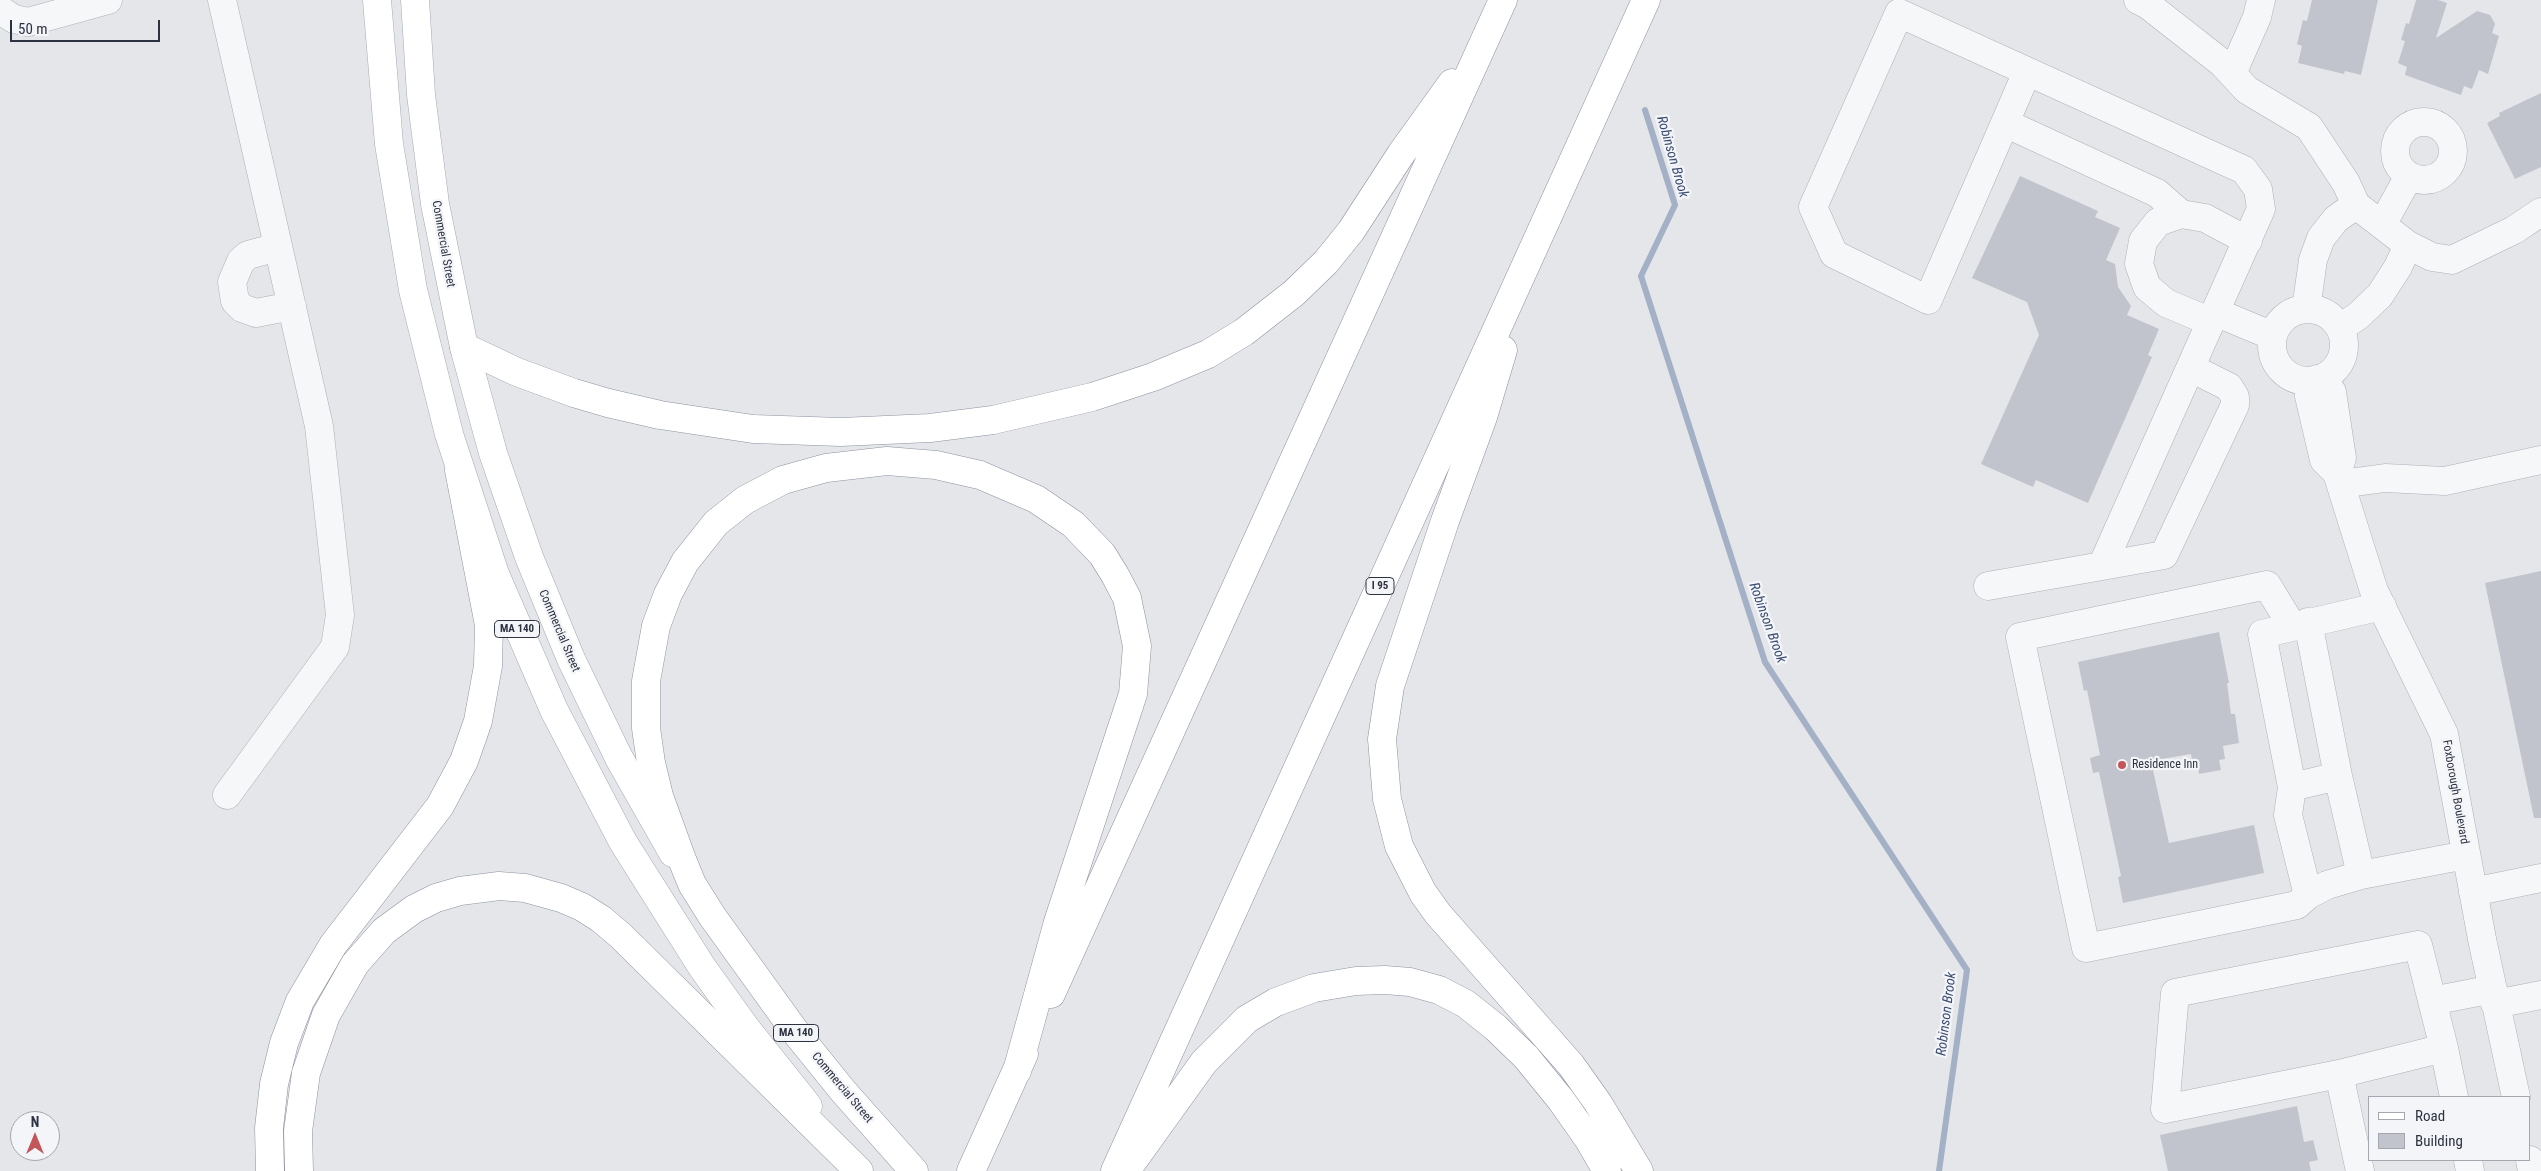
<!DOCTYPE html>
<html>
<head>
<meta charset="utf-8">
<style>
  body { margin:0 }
  #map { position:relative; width:2541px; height:1171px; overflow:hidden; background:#e4e6ea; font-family:"Roboto Condensed",sans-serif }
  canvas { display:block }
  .legend { position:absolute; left:2368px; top:1096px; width:162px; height:65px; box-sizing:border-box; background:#f3f5f8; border:1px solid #a4a7af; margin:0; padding:6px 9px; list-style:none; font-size:15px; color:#2d3241 }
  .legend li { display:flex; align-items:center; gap:10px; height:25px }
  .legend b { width:25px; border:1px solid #a4a7af }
  .north { position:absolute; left:10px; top:1111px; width:50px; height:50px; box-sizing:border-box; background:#f3f5f8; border:1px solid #a4a7af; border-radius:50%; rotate:0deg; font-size:14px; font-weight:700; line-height:20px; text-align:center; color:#2d3241 }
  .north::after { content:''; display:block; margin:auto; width:18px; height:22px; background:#c2565b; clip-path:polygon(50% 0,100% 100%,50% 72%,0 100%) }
  .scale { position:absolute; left:10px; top:20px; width:150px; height:22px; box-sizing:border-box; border:2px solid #2d3241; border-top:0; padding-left:6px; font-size:15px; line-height:18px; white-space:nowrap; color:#2d3241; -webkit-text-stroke:4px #f3f5f8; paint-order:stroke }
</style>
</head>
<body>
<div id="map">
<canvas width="2541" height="1171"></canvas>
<ul class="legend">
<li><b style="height:6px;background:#fff"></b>Road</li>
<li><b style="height:14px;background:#c1c4cd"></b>Building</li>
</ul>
<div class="north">N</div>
<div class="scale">50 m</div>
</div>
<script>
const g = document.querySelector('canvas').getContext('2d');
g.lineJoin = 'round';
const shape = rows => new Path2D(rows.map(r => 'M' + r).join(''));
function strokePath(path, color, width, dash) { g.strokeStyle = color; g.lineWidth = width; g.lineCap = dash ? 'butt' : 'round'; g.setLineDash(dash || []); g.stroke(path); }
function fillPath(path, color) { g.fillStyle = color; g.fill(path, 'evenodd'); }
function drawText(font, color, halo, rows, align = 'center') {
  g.font = font + ' "Roboto Condensed",sans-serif'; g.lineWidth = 4.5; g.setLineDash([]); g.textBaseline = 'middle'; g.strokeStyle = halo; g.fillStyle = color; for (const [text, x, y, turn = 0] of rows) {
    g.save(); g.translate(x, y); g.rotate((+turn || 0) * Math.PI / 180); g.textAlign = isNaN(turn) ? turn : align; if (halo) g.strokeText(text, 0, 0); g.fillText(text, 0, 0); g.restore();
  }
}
strokePath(shape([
  [1645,110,1675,205,1641,276,1765,662,1967,970,1939,1171]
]), '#a3b0c6', 6);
fillPath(shape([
  [2312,0,2378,0,2361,75,2345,71,2344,74,2298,63,2302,46,2297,44,2303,20,2307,21],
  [2416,0,2438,0,2447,3,2436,38,2477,11,2490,15,2495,24,2492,33,2499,36,2488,74,2479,70,2472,89,2464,86,2461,95,2405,75,2407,67,2398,63,2405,41,2401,40,2406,23,2409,24],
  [2541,93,2541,167,2515,179,2487,123,2500,116,2499,113],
  [2020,176,2098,211,2095,217,2120,228,2106,260,2115,264,2118,287,2131,306,2127,315,2159,329,2148,355,2152,357,2088,503,2036,480,2033,487,1981,464,2039,335,2027,302,1972,278],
  [2541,571,2541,818,2534,818,2485,583],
  [2219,632,2229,683,2227,683,2231,714,2235,714,2239,743,2223,746,2225,759,2219,760,2221,770,2199,774,2198,765,2193,766,2191,754,2151,761,2169,843,2254,825,2264,873,2123,903,2118,877,2121,876,2099,772,2093,773,2090,758,2100,755,2087,690,2084,691,2078,662],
  [2297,1106,2304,1142,2313,1140,2318,1160,2309,1162,2311,1171,2168,1171,2160,1135]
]), '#c1c4cd');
const minor = shape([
  [222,0,319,426,340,615,335,647,227,795],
  [2138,0,2148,5,2222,63,2247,90,2309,127,2346,183,2356,205,2408,245,2432,257,2452,260,2514,230,2541,212],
  [0,10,14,19,28,22,108,0],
  [2232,74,2257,17,2261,0],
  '2395 151a29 29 0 1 1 58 0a29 29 0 1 1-58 0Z',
  [2005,123,2157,193,2181,214],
  [2382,225,2409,176],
  [278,247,248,255,241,261,232,282,235,301,242,308,256,313,292,306],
  [2306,309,2313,260,2321,238,2336,219,2356,205],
  '2272 345a36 36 0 1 1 72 0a36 36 0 1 1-72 0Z',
  [2215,312,2273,336],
  [2211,322,2166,303,2147,287,2139,264,2143,241,2158,222,2181,214,2205,218,2248,241],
  [2340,328,2358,316,2380,295,2398,267,2408,245],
  [2317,379,2319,386,2332,392,2342,458,2337,473],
  [2319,386,2309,396,2324,460,2337,473,2374,591,2444,734,2482,939,2516,1097],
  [2341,484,2385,478,2445,481,2541,460],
  [2102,566,2164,555,2235,405,2235,397,2229,387,2191,368],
  [1988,586,2102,566,2261,209,2258,189,2244,170,1899,13,1813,207,1834,254,1928,300,2027,72],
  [2308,622,2338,776,2361,875],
  [2292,626,2267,585,2020,637,2086,948,2297,905,2308,895,2327,885,2361,875,2466,855],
  [2292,787,2338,776],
  [2473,892,2541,878],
  [2308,895,2288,815,2292,787,2262,634,2382,606],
  [2418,945,2444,1048,2339,1074,2165,1109,2175,993,2418,945],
  [2432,1001,2493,989],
  [2495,1004,2541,995],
  [2444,1048,2454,1097],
  [2339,1074,2360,1171],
  [2468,1160,2470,1171],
  [2530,1160,2532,1171]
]);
const major = shape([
  [377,0,389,144,413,290,449,434,495,574,554,710,623,842,702,967,745,1027,808,1106],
  [415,0,421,95,435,204,464,347,493,453,529,557,571,659,619,758,673,853]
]);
const highway = shape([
  [464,347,517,372,574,393,608,403,660,415,753,429,841,432,930,428,993,420,1092,397,1153,377,1208,354,1244,332,1294,293,1326,262,1351,231,1401,154,1452,83],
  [1503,350,1483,417,1445,521,1390,686,1382,739,1387,799,1399,846,1423,893,1438,914,1571,1065,1598,1103,1639,1171],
  [1051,994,1503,0],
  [1128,1168,1204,1062,1247,1019,1276,1002,1314,988,1356,981,1385,980,1410,982,1439,990,1466,1004,1496,1028,1526,1057,1561,1100,1589,1140,1607,1171],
  [270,1171,269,1128,274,1084,284,1043,300,1001,333,945,440,806,464,761,478,721,488,666,489,625,459,470],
  [299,1171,298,1131,306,1073,326,1015,355,964,384,931,414,909,436,898,460,891,499,886,525,888,561,898,582,907,601,919,620,935,859,1171],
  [914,1171,843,1091,797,1034,712,916,692,884,681,857,659,796,651,763,646,728,646,681,656,626,668,594,685,562,716,523,745,500,783,480,826,468,887,461,936,465,980,475,1036,499,1073,524,1102,554,1115,575,1127,598,1137,646,1133,694,1058,922,1017,1071],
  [971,1171,1024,1054],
  [1115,1171,1646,0]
]);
strokePath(minor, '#adb0b7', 29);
strokePath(major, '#a4a9b5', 29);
strokePath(highway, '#8c92a0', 29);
strokePath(minor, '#f6f7f9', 28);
strokePath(major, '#fff', 28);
strokePath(highway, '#fff', 28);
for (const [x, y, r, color] of [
  [2122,765,5,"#c2565b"]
]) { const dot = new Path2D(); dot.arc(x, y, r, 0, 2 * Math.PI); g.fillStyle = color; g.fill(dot); strokePath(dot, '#f3f5f8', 2); }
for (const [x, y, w] of [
  [1380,586,28],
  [517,629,45],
  [796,1033,45]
]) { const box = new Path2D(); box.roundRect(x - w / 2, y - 8.5, w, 17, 4); g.fillStyle = '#f3f5f8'; g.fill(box); strokePath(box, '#2d3241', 1); }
drawText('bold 11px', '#2d3241', null, [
  ["I 95",1380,586],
  ["MA 140",517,629],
  ["MA 140",796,1033]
]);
drawText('12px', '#2d3241', '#f3f5f8', [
  ["Commercial Street",443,244,80],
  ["Commercial Street",559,631,67],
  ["Foxborough Boulevard",2455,792,80],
  ["Commercial Street",842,1088,50]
]);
drawText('12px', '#2d3241', '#f3f5f8', [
  ["Residence Inn",2132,765]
], 'left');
drawText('italic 14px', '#3b4d71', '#f3f5f8', [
  ["Robinson Brook",1672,157,74],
  ["Robinson Brook",1767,623,70],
  ["Robinson Brook",1947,1014,-83]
]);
</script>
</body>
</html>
